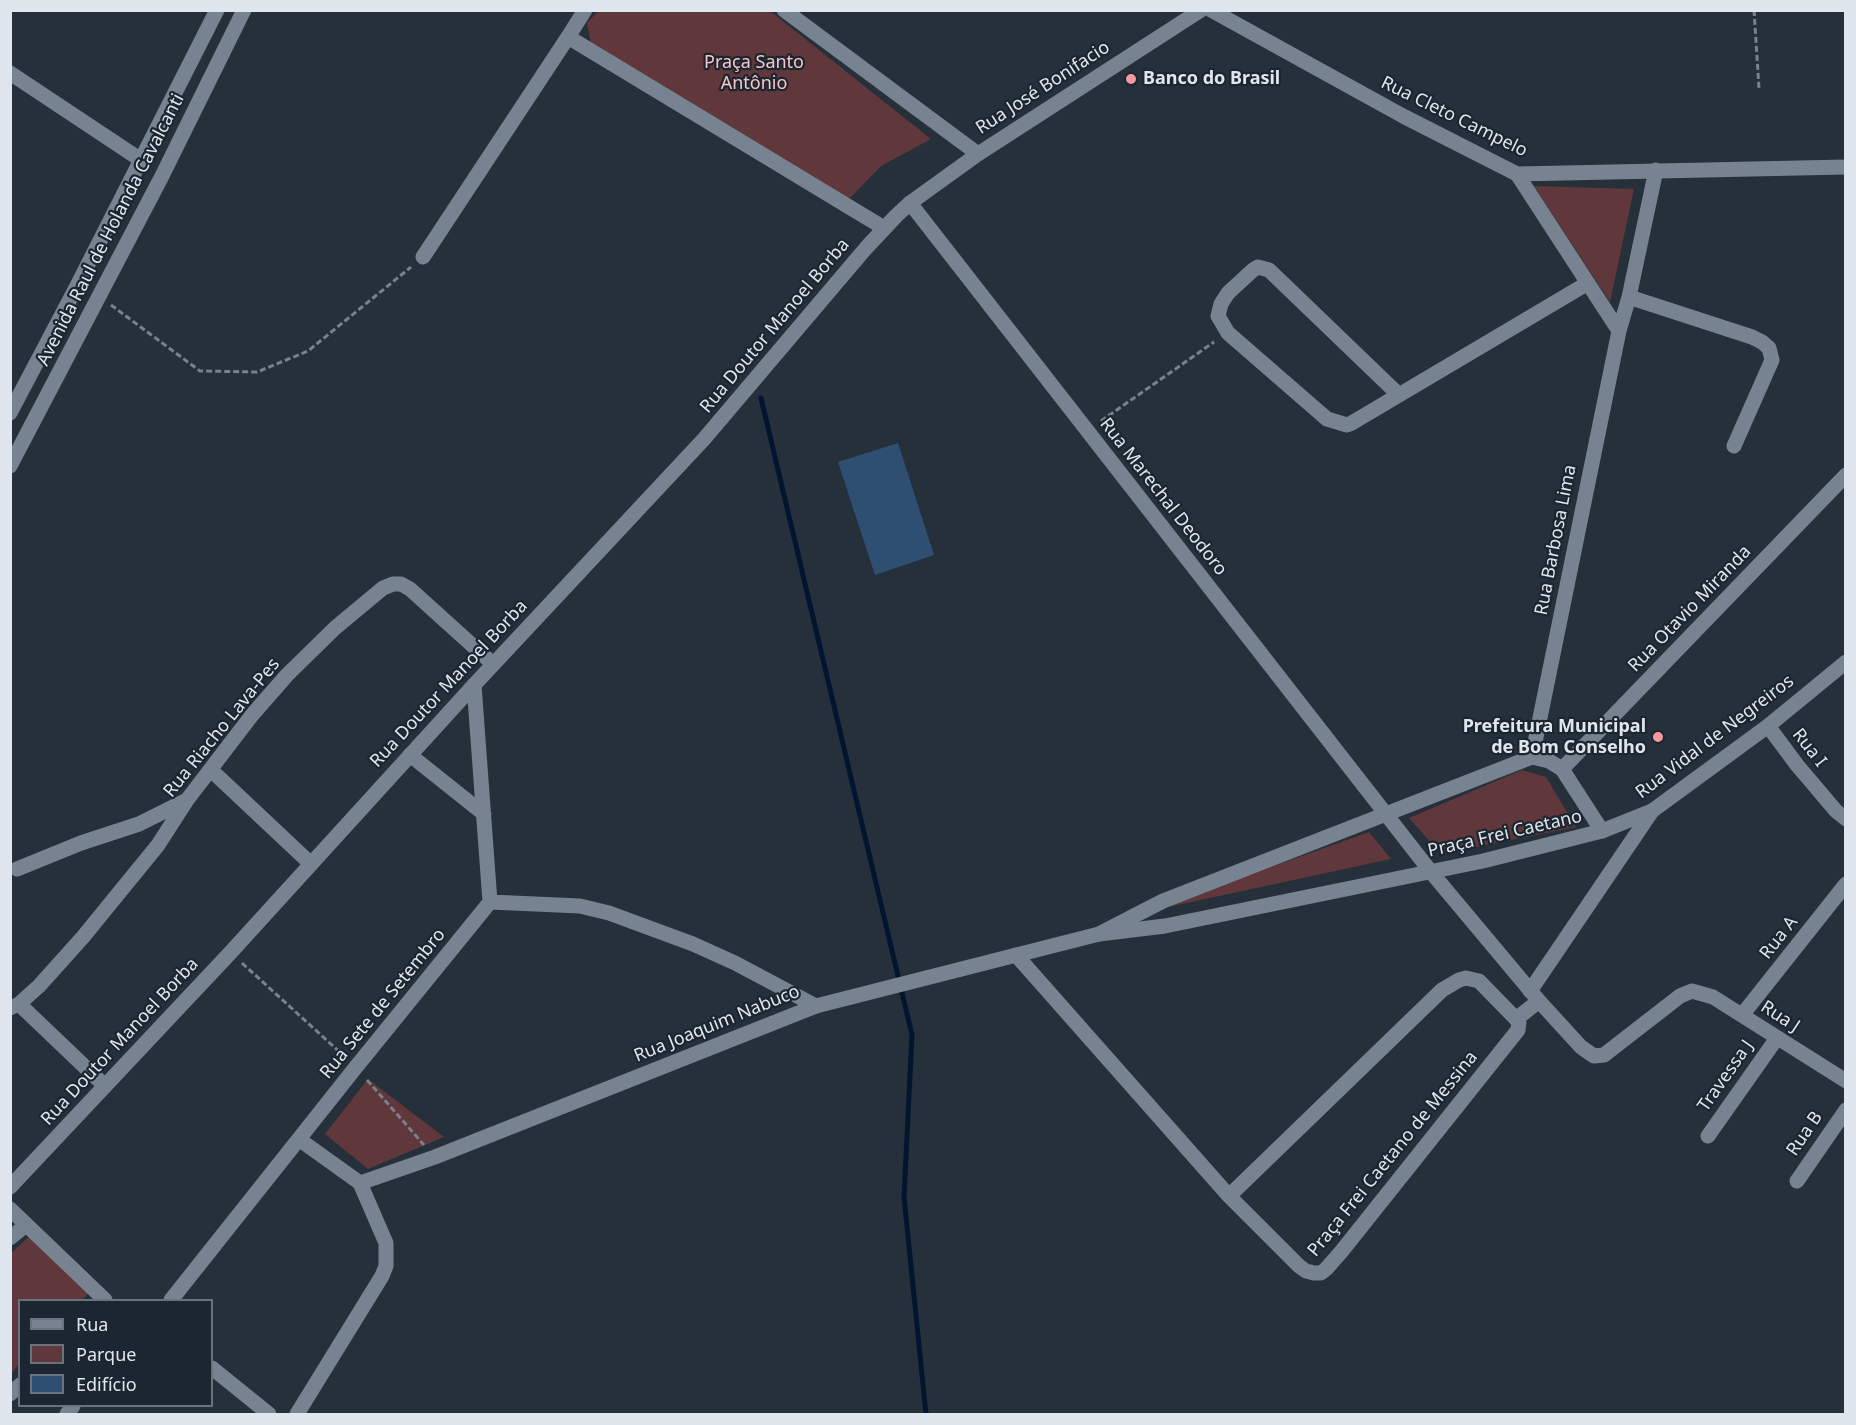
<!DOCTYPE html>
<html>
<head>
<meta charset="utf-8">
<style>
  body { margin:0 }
  #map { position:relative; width:1856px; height:1425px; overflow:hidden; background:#26303b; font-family:"Noto Sans",sans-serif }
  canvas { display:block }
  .frame { position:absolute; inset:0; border:12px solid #e0e6ee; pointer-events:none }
  .legend { position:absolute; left:18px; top:1299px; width:195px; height:108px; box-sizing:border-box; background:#1c2631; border:2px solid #6a737d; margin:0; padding:8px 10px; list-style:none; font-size:18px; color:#e0e6ee }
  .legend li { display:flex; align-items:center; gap:12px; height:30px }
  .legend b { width:30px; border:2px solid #6a737d }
</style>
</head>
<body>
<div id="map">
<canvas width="1856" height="1425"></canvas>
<div class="frame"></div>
<ul class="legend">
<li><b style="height:8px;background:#778390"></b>Rua</li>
<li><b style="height:16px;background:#60373a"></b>Parque</li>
<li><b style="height:16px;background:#2e4f72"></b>Edifício</li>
</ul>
</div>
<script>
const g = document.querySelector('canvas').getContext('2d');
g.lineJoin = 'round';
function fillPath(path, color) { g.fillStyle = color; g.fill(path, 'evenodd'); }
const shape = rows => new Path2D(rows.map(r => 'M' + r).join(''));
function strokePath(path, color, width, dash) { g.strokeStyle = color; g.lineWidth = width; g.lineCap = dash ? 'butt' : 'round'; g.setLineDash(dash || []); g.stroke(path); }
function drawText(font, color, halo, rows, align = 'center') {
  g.font = font + ' "Noto Sans",sans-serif'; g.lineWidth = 4.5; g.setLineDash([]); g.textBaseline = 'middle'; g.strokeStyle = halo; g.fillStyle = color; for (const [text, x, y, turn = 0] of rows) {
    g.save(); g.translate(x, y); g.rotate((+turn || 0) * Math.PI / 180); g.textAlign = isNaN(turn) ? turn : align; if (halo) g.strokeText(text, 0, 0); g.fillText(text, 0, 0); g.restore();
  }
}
fillPath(shape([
  [598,11,770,11,931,139,881,166,849,199,591,44,587,23],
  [1534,186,1634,189,1610,302],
  [1522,770,1546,777,1576,827,1441,854,1409,818],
  [1369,832,1391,859,1145,912],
  [368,1079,444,1137,368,1169,325,1134],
  [32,1234,90,1292,82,1300,20,1300,19,1364,11,1374,11,1253]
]), '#60373a');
strokePath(shape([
  [761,398,912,1035,904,1197,926,1414]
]), '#01162e', 5);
fillPath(shape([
  [898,443,934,555,875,575,838,462]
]), '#2e4f72');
strokePath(shape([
  [1754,10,1759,88],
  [111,305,200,371,257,372,308,351,411,267],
  [1101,421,1214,342],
  [242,963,344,1056],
  [367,1080,424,1145]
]), '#79818b', 3, [6, 3]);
strokePath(shape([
  [10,73,141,160],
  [1517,174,1619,331],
  [910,203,1431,872,1539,1001,1581,1047,1594,1056,1604,1055,1680,996,1692,991,1713,997,1846,1081],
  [423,257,568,37],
  [1629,297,1752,337,1762,342,1769,348,1772,360,1734,446],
  [1399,395,1269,270,1258,267,1253,270,1228,293,1221,304,1218,316,1228,333,1327,419,1347,425,1350,424,1399,395,1588,283],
  [1768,726,1797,765,1836,811,1846,819],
  [410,755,484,814],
  [1532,757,1619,331,1629,297,1656,170],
  [1562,769,1846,475],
  [211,770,311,864],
  [17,869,81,843,139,824,187,800],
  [490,902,580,906,609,913,693,944,735,963,816,1006],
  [1099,934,1163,901,1532,757,1549,761,1562,769,1602,831],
  [1016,955,1229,1196,1299,1266,1306,1271,1314,1273,1321,1273,1326,1269,1341,1252,1518,1030,1519,1022,1479,981,1466,978,1459,980,1442,990,1229,1196],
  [1530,991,1652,811],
  [19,1004,105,1086],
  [10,1008,19,1004,39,986,83,937,158,845,187,800,252,715,287,675,335,628,383,588,393,584,401,584,410,589,493,664],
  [1742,1015,1846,884],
  [1516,1019,1539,1001],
  [1708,1136,1777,1038],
  [300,1140,360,1183],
  [1797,1181,1846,1110],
  [10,1238,26,1225],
  [171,1300,356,1067,490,902,474,685],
  [10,1394,20,1385]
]), '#778390', 15);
strokePath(shape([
  [585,10,568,37,884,228],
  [784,10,978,154],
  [1211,10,1403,116,1517,174,1846,167],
  [10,413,78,284,217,10],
  [10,466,162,176,244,10],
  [10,1187,231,952,474,685,704,439,866,248,896,216,910,203,978,154,1201,10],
  [10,1209,105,1300],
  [212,1368,269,1414],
  [67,1414,73,1406],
  [297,1414,382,1276,386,1266,386,1243,360,1183,435,1157,816,1006,1099,934,1165,926,1483,861,1602,831,1652,811,1768,726,1846,662]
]), '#778390', 15);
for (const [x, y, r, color] of [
  [1131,79,6,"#f49aa0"],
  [1658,737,6,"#f49aa0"]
]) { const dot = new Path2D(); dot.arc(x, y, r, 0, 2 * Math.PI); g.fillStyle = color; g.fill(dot); strokePath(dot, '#1c2631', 2); }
drawText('18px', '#fac5c7', '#1c2631', [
  ["Praça Santo",754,63],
  ["Antônio",754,84]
]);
drawText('bold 18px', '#e0e6ee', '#1c2631', [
  ["Banco do Brasil",1143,79],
  ["Prefeitura Municipal",1646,727,"right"],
  ["de Bom Conselho",1646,748,"right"]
], 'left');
drawText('18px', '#e0e6ee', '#1c2631', [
  ["Rua José Bonifacio",1043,88,-33],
  ["Rua Cleto Campelo",1454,117,26],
  ["Avenida Raul de Holanda Cavalcanti",111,230,-63],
  ["Rua Doutor Manoel Borba",775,326,-50],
  ["Rua Marechal Deodoro",1163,497,52],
  ["Rua Barbosa Lima",1556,540,-79],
  ["Rua Otavio Miranda",1690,609,-46],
  ["Rua Doutor Manoel Borba",449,684,-47],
  ["Rua Riacho Lava-Pes",222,728,-51],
  ["Rua Vidal de Negreiros",1715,737,-37],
  ["Rua I",1809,748,52],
  ["Praça Frei Caetano",1505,834,-13],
  ["Rua A",1779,938,-52],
  ["Rua Sete de Setembro",383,1004,-51],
  ["Rua J",1780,1017,33],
  ["Rua Joaquim Nabuco",717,1024,-22],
  ["Rua Doutor Manoel Borba",120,1042,-47],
  ["Travessa J",1726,1076,-55],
  ["Rua B",1805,1134,-56],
  ["Praça Frei Caetano de Messina",1393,1154,-51]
]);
</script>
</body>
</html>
